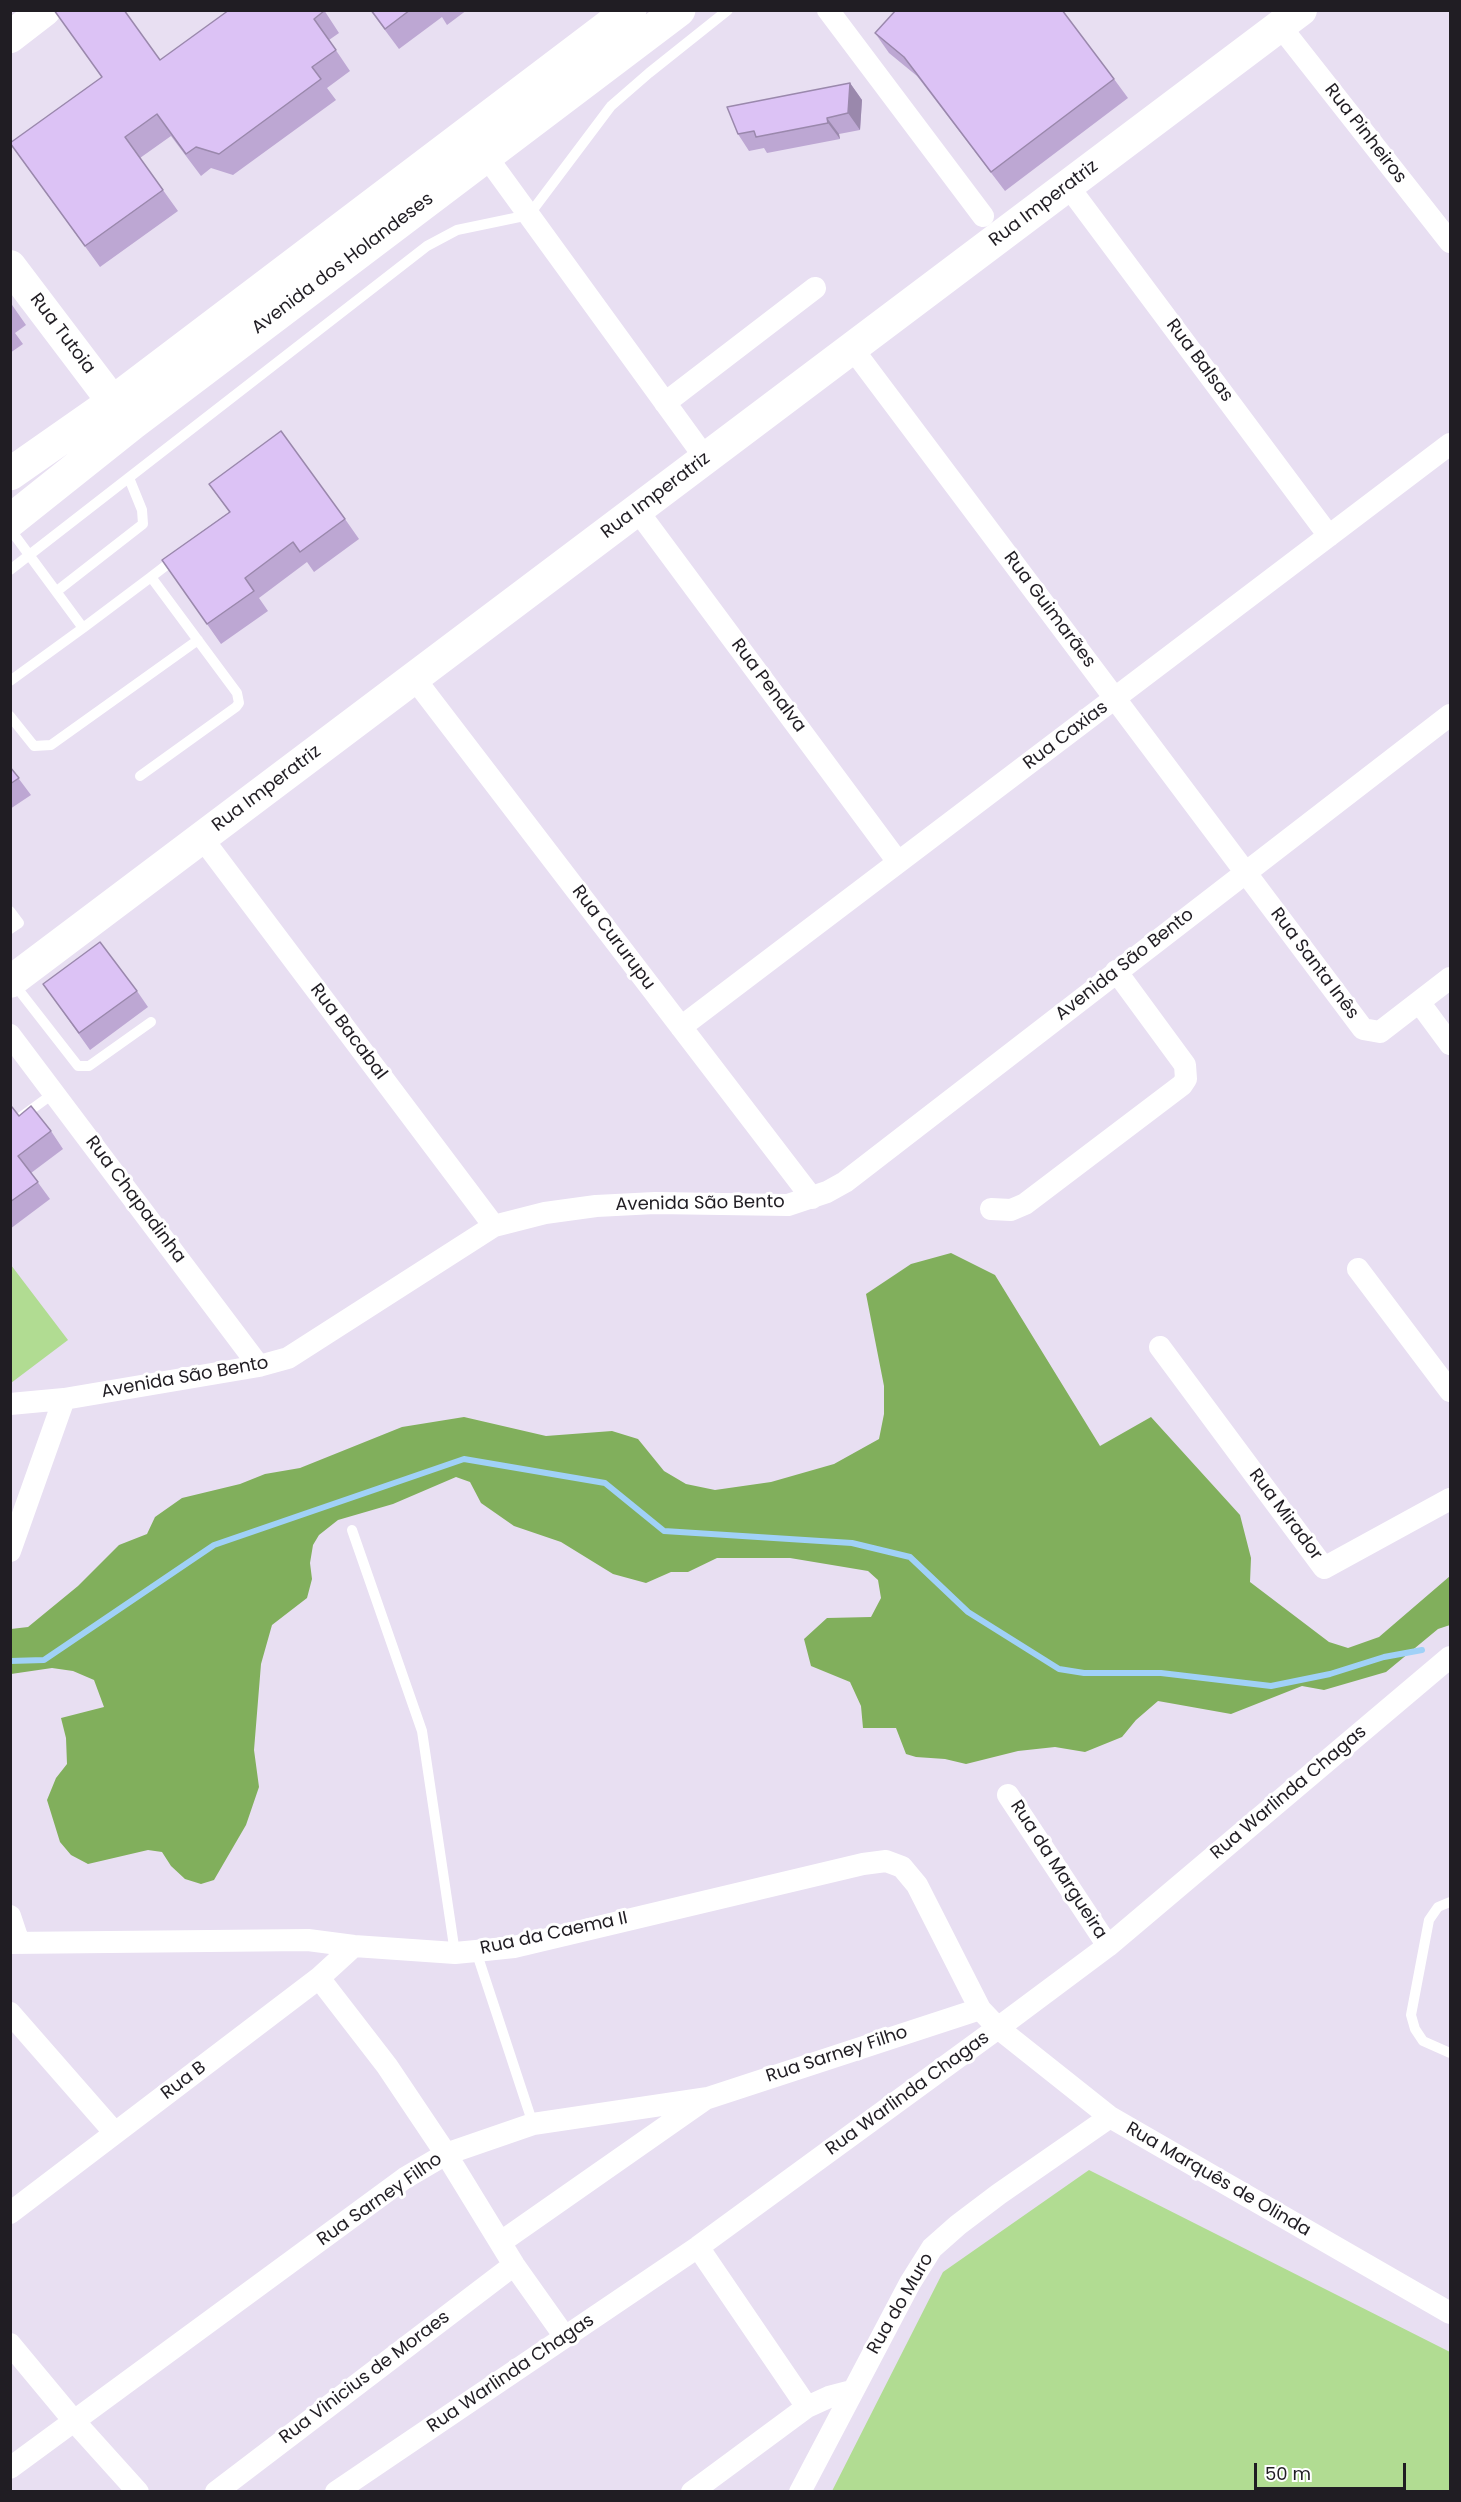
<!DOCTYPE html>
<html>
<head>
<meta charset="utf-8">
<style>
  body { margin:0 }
  #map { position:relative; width:1461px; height:2502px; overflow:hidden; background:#e8dff2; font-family:Poppins,sans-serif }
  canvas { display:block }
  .frame { position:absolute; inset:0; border:12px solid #201d23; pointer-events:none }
  .scale { position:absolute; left:1254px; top:2463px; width:152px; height:27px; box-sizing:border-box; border:3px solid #201d23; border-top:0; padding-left:8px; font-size:18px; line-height:21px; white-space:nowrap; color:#201d23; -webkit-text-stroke:4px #fff; paint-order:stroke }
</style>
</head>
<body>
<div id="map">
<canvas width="1461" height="2502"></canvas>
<div class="frame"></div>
<div class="scale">50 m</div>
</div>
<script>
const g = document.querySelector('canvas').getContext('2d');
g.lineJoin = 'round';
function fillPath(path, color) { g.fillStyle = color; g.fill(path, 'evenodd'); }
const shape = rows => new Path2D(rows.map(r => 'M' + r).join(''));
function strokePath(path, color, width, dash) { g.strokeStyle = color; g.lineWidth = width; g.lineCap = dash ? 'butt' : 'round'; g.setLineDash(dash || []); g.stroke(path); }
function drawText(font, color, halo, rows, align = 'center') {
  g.font = font + ' Poppins,sans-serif'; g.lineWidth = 6; g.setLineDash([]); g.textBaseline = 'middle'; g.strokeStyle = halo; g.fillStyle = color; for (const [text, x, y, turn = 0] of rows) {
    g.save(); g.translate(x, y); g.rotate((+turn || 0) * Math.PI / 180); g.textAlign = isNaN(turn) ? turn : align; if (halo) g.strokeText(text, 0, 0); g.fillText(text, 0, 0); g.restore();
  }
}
fillPath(shape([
  [11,1265,68,1340,11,1383],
  [1089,2170,1450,2352,1450,2491,832,2491,943,2272]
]), '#b1dc92');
fillPath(shape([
  [951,1253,995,1275,1100,1446,1151,1417,1240,1515,1251,1558,1250,1582,1329,1642,1348,1648,1379,1637,1450,1576,1450,1625,1438,1629,1386,1672,1324,1690,1302,1686,1231,1714,1158,1701,1136,1720,1122,1737,1085,1752,1055,1747,1018,1751,966,1764,945,1759,916,1757,906,1754,896,1728,863,1728,861,1706,850,1682,811,1666,804,1639,827,1618,871,1617,881,1598,878,1580,868,1571,790,1558,717,1558,688,1572,671,1572,646,1583,613,1574,561,1542,514,1526,481,1503,470,1482,456,1477,393,1504,338,1520,319,1535,313,1545,310,1563,312,1579,307,1598,272,1625,261,1664,254,1750,259,1787,246,1825,214,1880,201,1884,185,1879,171,1866,162,1852,148,1850,88,1864,71,1855,60,1842,47,1800,56,1778,67,1764,66,1738,61,1718,104,1707,94,1680,73,1671,52,1668,11,1674,11,1629,28,1627,78,1586,119,1545,147,1534,155,1517,182,1498,240,1484,265,1474,300,1468,402,1427,464,1417,546,1436,612,1431,638,1439,664,1471,686,1484,715,1490,771,1482,834,1464,879,1439,884,1414,884,1386,866,1294,911,1264]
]), '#81af5c');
strokePath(shape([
  [10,1661,44,1660,214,1545,464,1459,605,1483,664,1531,852,1543,910,1557,968,1612,1059,1669,1084,1673,1161,1673,1271,1686,1330,1674,1384,1657,1422,1650]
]), '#a0d1f7', 6);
strokePath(shape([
  [10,529,83,628,151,577,237,693,239,703,236,707,140,776],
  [10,570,427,246,457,230,529,215,611,106,649,73,728,10],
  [151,577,177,557],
  [57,591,143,524,142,510,129,478],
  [10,681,83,628],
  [10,716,34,746,51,745,198,640],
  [10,911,19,923,10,929],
  [14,984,78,1066,89,1066,151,1022],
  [10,1125,54,1093],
  [352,1530,422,1731,455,1953],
  [1450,1902,1438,1907,1429,1920,1411,2015,1415,2029,1423,2041,1450,2053],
  [476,1951,533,2124]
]), '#fff', 10);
strokePath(shape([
  [828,10,983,216],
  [1280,26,1450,242],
  [486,156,706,459],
  [1068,186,1329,536],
  [852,348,1363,1029,1380,1032,1450,978],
  [665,403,815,288],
  [637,510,898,862],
  [414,678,812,1198],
  [202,838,494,1226],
  [1419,1002,1450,1044],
  [681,1027,1450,444],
  [10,1035,259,1366],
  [991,1209,1011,1210,1025,1204,1182,1085,1186,1079,1185,1065,1116,971],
  [1358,1269,1450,1391],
  [1160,1347,1324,1568,1450,1499],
  [10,1404,64,1399,259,1366,288,1358,494,1226,545,1213,596,1206,655,1203,788,1205,827,1192,845,1182,1450,715],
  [10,1551,64,1399],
  [1008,1795,1108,1946],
  [10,1916,19,1943],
  [10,1943,308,1940,354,1946,455,1953,476,1951,514,1947,863,1864,886,1861,902,1867,917,1885,980,2009,998,2028,1110,2117,1450,2313],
  [319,1978,387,2066,446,2154,514,2265,565,2337],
  [10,2013,115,2133],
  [10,2213,319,1978,354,1946],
  [501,2242,704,2100],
  [698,2247,807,2407],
  [10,2344,74,2421,138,2492],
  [10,2468,405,2178,446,2154,533,2124,708,2098,980,2009],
  [216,2492,514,2265],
  [336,2492,698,2247,998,2028,1108,1946,1450,1657],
  [692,2492,807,2407,829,2397,852,2391],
  [800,2492,910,2283,932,2248,958,2225,999,2194,1110,2117]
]), '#fff', 22);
strokePath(shape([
  [10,37,45,10],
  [10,266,113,402],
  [10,982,1301,10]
]), '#fff', 32);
strokePath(shape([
  [10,474,113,402,630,10],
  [10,521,133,423,679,10]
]), '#fff', 33);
fillPath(shape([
  [324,10,339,33,329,40,350,71,327,88,336,100,233,175,211,168,201,176,171,136,140,158,178,211,100,267,25,164,102,77,160,60],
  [370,10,467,10,447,25,442,17,399,49],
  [875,33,1114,79,1128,98,1005,191,917,76,889,53],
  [850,83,862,100,860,130,839,134,840,139,767,153,764,148,749,151,738,134],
  [10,302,26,325,15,333,23,344,10,353],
  [209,484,345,519,359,539,314,572,307,562,259,598,268,611,221,644,162,560,229,512],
  [10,767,31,795,10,809],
  [43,984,137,991,148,1007,90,1050],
  [10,1106,19,1116,51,1131,63,1149,31,1173,50,1199,10,1229]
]), '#bda7d3');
fillPath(shape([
  [850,83,862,100,860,130,848,113],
  [827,118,839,134,840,139,828,123]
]), '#9a88ac');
const building = shape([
  [54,10,124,10,160,60,229,10,324,10,324,11,314,19,336,50,312,67,321,79,219,154,196,147,186,154,157,114,125,137,163,190,85,246,10,143,102,77,54,10],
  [371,10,410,10,385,29,371,10],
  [896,10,1062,10,1114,79,991,172,904,57,875,33,896,10],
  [850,83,848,113,827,118,828,123,756,137,754,131,738,134,727,107,850,83],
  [281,431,345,519,300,552,293,542,245,578,254,591,207,624,162,560,230,512,209,484,281,431],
  [10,767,19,778,10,784,10,767],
  [100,942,137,991,79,1033,43,984,100,942],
  [31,1106,51,1131,18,1156,38,1182,10,1202,10,1108,12,1107,19,1116,31,1106]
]);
fillPath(building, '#dcc2f5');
strokePath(building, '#9a88ac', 1.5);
drawText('18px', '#201d23', '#fff', [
  ["Rua Pinheiros",1365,134,52],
  ["Rua Imperatriz",1044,204,-37],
  ["Avenida dos Holandeses",343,264,-37],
  ["Rua Tutoia",62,334,53],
  ["Rua Balsas",1199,361,53],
  ["Rua Imperatriz",656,496,-37],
  ["Rua Guimarães",1049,610,53],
  ["Rua Penalva",768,686,53],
  ["Rua Caxias",1066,736,-37],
  ["Rua Imperatriz",267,789,-37],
  ["Rua Cururupu",613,938,53],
  ["Rua Santa Inês",1314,964,53],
  ["Avenida São Bento",1125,965,-38],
  ["Rua Bacabal",348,1032,53],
  ["Rua Chapadinha",135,1200,53],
  ["Avenida São Bento",700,1204,-1],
  ["Avenida São Bento",185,1378,-10],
  ["Rua Mirador",1285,1515,53],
  ["Rua Warlinda Chagas",1289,1793,-40],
  ["Rua da Margueira",1058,1870,57],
  ["Rua da Caema II",554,1934,-12],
  ["Rua Sarney Filho",837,2055,-18],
  ["Rua B",184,2081,-37],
  ["Rua Warlinda Chagas",908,2094,-36],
  ["Rua Marquês de Olinda",1218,2180,30],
  ["Rua Sarney Filho",380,2200,-35],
  ["Rua do Muro",901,2304,-60],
  ["Rua Warlinda Chagas",511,2374,-34],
  ["Rua Vinicius de Moraes",365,2378,-37]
]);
</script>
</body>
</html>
